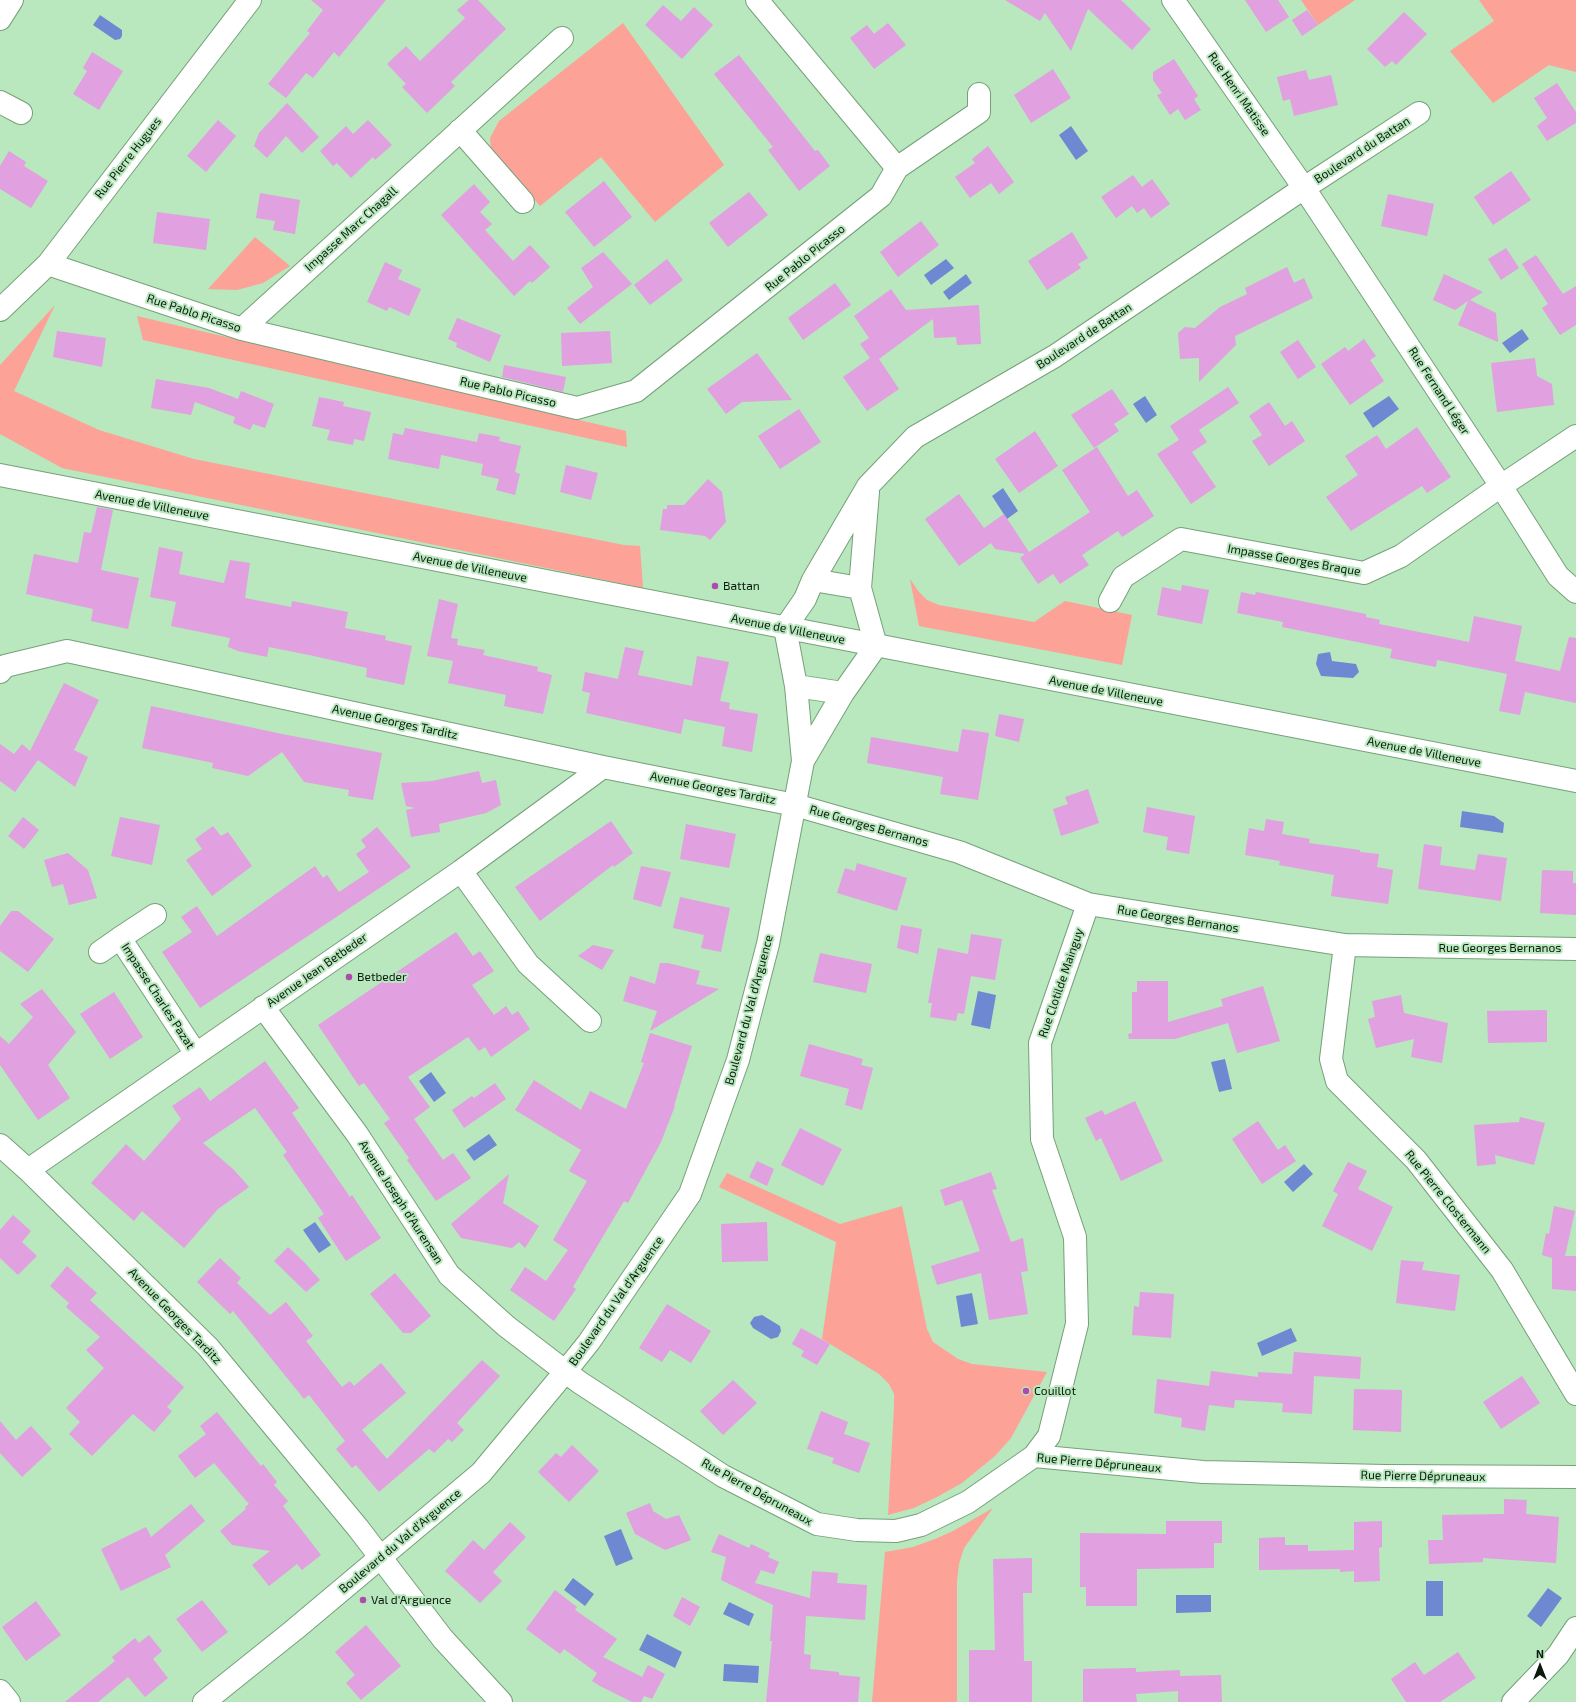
<!DOCTYPE html>
<html>
<head>
<meta charset="utf-8">
<style>
  body { margin:0 }
  #map { position:relative; width:1576px; height:1702px; overflow:hidden; background:#b9e7be; font-family:"Exo 2",sans-serif }
  canvas { display:block }
  .north { position:absolute; left:1520px; top:1646px; width:40px; height:40px; -webkit-text-stroke:3px #b9e7be; paint-order:stroke; rotate:0deg; font-size:11px; font-weight:700; line-height:16px; text-align:center; color:#0a1b0d }
  .north::after { content:''; display:block; margin:auto; width:14px; height:18px; background:#0a1b0d; clip-path:polygon(50% 0,100% 100%,50% 72%,0 100%) }
</style>
</head>
<body>
<div id="map">
<canvas width="1576" height="1702"></canvas>
<div class="north">N</div>
</div>
<script>
const g = document.querySelector('canvas').getContext('2d');
g.lineJoin = 'round';
function fillPath(path, color) { g.fillStyle = color; g.fill(path, 'evenodd'); }
const shape = rows => new Path2D(rows.map(r => 'M' + r).join(''));
function strokePath(path, color, width, dash) { g.strokeStyle = color; g.lineWidth = width; g.lineCap = dash ? 'butt' : 'round'; g.setLineDash(dash || []); g.stroke(path); }
function drawText(font, color, halo, rows, align = 'center') {
  g.font = font + ' "Exo 2",sans-serif'; g.lineWidth = 4; g.setLineDash([]); g.textBaseline = 'middle'; g.strokeStyle = halo; g.fillStyle = color; for (const [text, x, y, turn = 0] of rows) {
    g.save(); g.translate(x, y); g.rotate((+turn || 0) * Math.PI / 180); g.textAlign = isNaN(turn) ? turn : align; if (halo) g.strokeText(text, 0, 0); g.fillText(text, 0, 0); g.restore();
  }
}
fillPath(shape([
  [1301,0,1355,0,1318,25],
  [1479,0,1576,0,1576,72,1549,65,1493,103,1450,51,1494,21],
  [623,23,724,165,655,222,601,157,540,206,491,151,490,138,499,121],
  [255,237,290,266,263,283,237,290,208,289],
  [55,305,14,391,99,430,194,459,624,545,640,546,643,588,62,468,0,434,0,365],
  [137,316,626,431,627,447,143,340],
  [910,579,919,592,927,600,939,605,1034,622,1065,601,1132,615,1122,665,919,626],
  [727,1173,840,1224,902,1206,927,1329,933,1342,958,1359,972,1364,1047,1372,1011,1438,995,1456,962,1483,937,1497,914,1508,888,1515,894,1407,894,1394,889,1384,879,1374,822,1339,836,1242,719,1187],
  [993,1508,964,1548,959,1564,957,1581,957,1702,872,1702,885,1552,913,1547,935,1539,953,1531]
]), '#fda297');
fillPath(shape([
  [100,15,122,30,122,36,120,39,115,40,93,25],
  [1071,126,1088,151,1076,160,1059,135],
  [946,259,954,268,931,285,924,275],
  [966,274,972,283,949,300,943,292],
  [1522,329,1529,339,1510,353,1502,343],
  [1145,396,1157,415,1146,423,1133,404],
  [1389,396,1399,409,1373,428,1363,413],
  [1003,488,1018,511,1007,519,992,496],
  [1330,652,1332,661,1356,664,1359,672,1353,678,1321,676,1316,664,1318,654],
  [1462,811,1494,816,1504,823,1503,833,1460,827],
  [978,991,996,995,990,1029,971,1025],
  [1225,1059,1232,1089,1219,1092,1211,1062],
  [431,1072,446,1093,434,1102,419,1081],
  [489,1134,497,1145,474,1161,466,1150],
  [1304,1164,1313,1174,1293,1192,1284,1182],
  [315,1222,331,1245,319,1253,303,1230],
  [972,1293,978,1324,961,1327,956,1296],
  [762,1315,780,1326,781,1331,778,1337,771,1339,753,1328,750,1323,754,1317],
  [1291,1328,1297,1341,1262,1356,1257,1343],
  [621,1529,633,1559,616,1566,604,1536],
  [573,1578,594,1594,585,1606,564,1590],
  [1426,1581,1443,1581,1443,1616,1426,1616],
  [1548,1588,1562,1598,1541,1627,1527,1616],
  [1176,1595,1211,1595,1211,1612,1176,1613],
  [729,1602,754,1614,749,1626,723,1614],
  [647,1634,682,1652,675,1668,639,1650],
  [724,1664,759,1666,758,1683,723,1681]
]), '#6e89d1');
fillPath(shape([
  [311,0,386,0,339,57,334,52,313,78,306,73,286,98,268,84,310,33,307,31,323,10],
  [469,0,478,0,506,29,451,82,455,86,427,113,402,87,406,84,387,64,406,46,420,61,465,18,457,10],
  [1005,0,1121,0,1151,29,1132,50,1088,9,1071,51,1045,13,1040,21],
  [1245,0,1278,0,1289,17,1266,32],
  [663,5,681,21,694,7,713,25,682,59,645,25],
  [1307,10,1318,25,1302,36,1292,20],
  [1404,12,1427,34,1396,65,1392,61,1385,67,1367,49],
  [888,23,906,45,874,69,850,38,867,25,874,34],
  [92,52,123,71,99,110,73,94,87,71,83,68],
  [739,55,815,151,818,150,830,166,799,191,768,150,773,147,714,74],
  [1174,59,1198,96,1194,99,1201,110,1185,120,1178,109,1170,115,1157,95,1162,93,1153,80,1153,72],
  [1053,69,1071,98,1031,123,1014,95],
  [1306,70,1309,80,1331,75,1338,105,1294,116,1290,99,1283,101,1277,77],
  [1557,83,1576,112,1576,123,1547,141,1537,126,1547,118,1534,98],
  [287,103,319,137,302,153,286,136,267,158,254,146,259,133],
  [218,120,236,136,206,172,187,156],
  [368,120,392,145,375,160,373,157,351,178,337,163,333,166,320,151,346,126,353,134],
  [988,146,1014,182,999,194,991,183,970,198,955,177,975,163,972,159],
  [9,151,26,162,24,166,48,181,31,208,0,189,0,166],
  [1511,171,1531,200,1493,225,1474,197],
  [1133,175,1142,187,1152,179,1170,204,1151,218,1144,208,1137,213,1132,206,1116,218,1101,197],
  [604,181,632,217,594,247,565,212],
  [474,184,490,202,480,212,492,224,485,230,513,261,530,245,550,267,532,283,530,281,514,296,441,215],
  [749,192,768,215,728,247,709,223],
  [260,193,300,200,295,234,273,230,275,221,256,218],
  [1388,194,1434,204,1427,236,1381,226],
  [157,212,210,219,206,250,153,243],
  [921,221,939,245,898,277,880,252],
  [1072,232,1088,258,1078,264,1081,268,1047,290,1028,261],
  [1506,248,1519,268,1501,280,1488,259],
  [603,252,632,284,580,324,567,308,593,287,581,268],
  [1536,255,1563,294,1576,286,1576,325,1560,335,1542,308,1548,304,1522,264],
  [667,259,683,280,650,305,634,285],
  [385,262,402,270,398,279,421,289,409,316,389,307,387,311,367,302],
  [1287,267,1294,283,1304,278,1313,298,1235,336,1236,345,1199,382,1199,358,1180,359,1178,333,1185,327,1195,328,1220,307,1247,294,1245,288],
  [1444,274,1483,292,1470,300,1496,313,1498,342,1458,325,1468,301,1455,310,1433,300],
  [835,283,851,305,803,340,788,318],
  [891,289,906,310,979,305,981,344,957,345,956,337,934,338,933,319,879,359,899,389,867,411,843,377,870,358,860,344,869,338,854,316],
  [457,318,501,335,490,362,456,347,457,343,448,339],
  [57,331,106,338,102,367,53,357],
  [610,331,612,363,562,366,561,333],
  [1364,339,1376,356,1370,360,1384,381,1350,405,1321,364,1345,347,1348,351],
  [1298,340,1316,367,1298,379,1280,352],
  [757,353,792,400,742,402,726,414,707,389],
  [1535,358,1537,376,1552,384,1554,405,1497,412,1491,363],
  [504,365,566,377,563,392,502,377],
  [156,379,209,388,238,399,241,391,274,404,265,428,253,424,250,430,233,423,235,417,195,402,191,415,151,408],
  [1228,387,1239,403,1199,430,1207,442,1192,452,1216,487,1191,504,1157,454,1179,440,1170,426],
  [1112,389,1129,414,1114,424,1119,431,1094,448,1071,415],
  [319,397,344,402,343,406,371,412,364,441,354,439,353,445,327,440,330,430,312,426],
  [1269,402,1285,426,1292,421,1305,441,1269,466,1252,441,1262,435,1249,416],
  [799,409,821,442,780,469,758,436],
  [1417,427,1451,477,1427,493,1422,486,1351,531,1326,497,1358,475,1345,456,1377,435,1386,449],
  [405,428,477,442,479,433,500,437,499,441,521,446,515,472,520,474,515,495,496,490,499,479,481,475,483,464,441,455,439,469,388,459,393,433,403,435],
  [1035,431,1058,466,1019,493,995,459],
  [1097,447,1128,496,1137,490,1154,516,1122,537,1118,531,1082,555,1089,565,1060,584,1053,574,1038,584,1020,558,1025,554,995,549,991,543,959,566,925,519,959,494,984,528,1004,514,1029,552,1090,512,1062,470],
  [566,465,598,473,591,500,560,492],
  [708,479,722,492,726,522,710,540,705,536,660,530,663,509,667,509,667,505,684,505],
  [97,507,113,510,101,570,139,578,128,629,91,621,93,609,26,594,34,554,78,563,84,532,91,533],
  [159,547,183,552,179,574,224,583,230,560,250,563,245,598,291,607,292,601,348,612,345,628,386,636,385,640,412,646,404,685,366,677,367,668,309,655,269,647,267,657,238,651,228,647,230,638,171,626,176,602,150,597],
  [1182,585,1209,590,1202,624,1157,615,1162,587,1181,591],
  [1241,592,1255,595,1256,592,1366,614,1366,617,1380,620,1379,624,1469,642,1474,616,1522,626,1515,661,1560,671,1569,637,1576,638,1576,703,1525,692,1520,715,1499,711,1507,674,1437,660,1436,667,1390,658,1392,649,1282,627,1283,622,1237,613],
  [439,599,458,604,451,638,458,639,457,645,485,650,483,655,538,667,537,671,552,675,543,714,504,706,506,695,448,683,453,661,427,656],
  [625,647,644,651,638,675,692,686,697,656,729,662,720,701,730,703,729,709,758,714,752,752,722,746,725,727,684,719,681,734,586,713,590,693,582,691,585,672,618,679],
  [64,683,99,700,74,750,88,757,75,787,38,760,15,792,0,781,0,744,14,754,22,744,30,751],
  [151,706,282,734,382,753,373,800,348,796,349,790,304,782,282,752,248,776,212,768,213,763,142,748],
  [999,714,1024,719,1019,742,995,736],
  [962,729,989,733,978,800,940,794,943,777,867,763,871,737,958,752],
  [479,771,482,783,496,780,501,805,486,813,439,824,440,832,411,837,406,810,415,808,406,806,401,783,432,781],
  [1088,789,1099,823,1061,836,1053,809,1068,804,1065,797],
  [1147,807,1195,816,1189,854,1166,850,1168,837,1143,832],
  [23,817,39,830,24,849,8,836],
  [120,817,160,825,152,865,111,856],
  [1266,819,1284,822,1282,834,1310,839,1309,843,1360,850,1360,852,1379,854,1377,867,1393,870,1388,904,1331,896,1334,875,1279,865,1280,861,1245,855,1249,828,1264,831],
  [611,821,633,853,614,867,613,865,540,921,515,887],
  [686,824,736,834,729,868,680,859],
  [213,826,221,836,228,832,252,866,212,896,186,860,202,849,195,839],
  [377,827,411,867,200,1008,162,952,192,932,181,917,197,906,217,936,315,866,323,878,327,875,339,892,369,872,356,854,366,847,361,840],
  [1424,844,1442,847,1440,865,1475,870,1478,854,1507,858,1501,901,1418,889],
  [68,853,88,870,97,898,69,905,63,884,52,887,44,860],
  [857,863,907,878,897,911,837,893,845,868,855,871],
  [641,866,671,872,661,907,633,899],
  [1542,870,1573,871,1573,883,1576,883,1576,915,1540,913],
  [680,897,730,908,721,952,701,948,704,935,673,928],
  [11,911,18,911,54,939,28,972,0,951,0,926],
  [901,925,922,929,918,954,897,948],
  [456,932,473,956,480,951,494,971,472,985,494,1015,506,1006,512,1015,518,1011,530,1029,491,1057,485,1047,479,1051,468,1037,408,1077,430,1107,414,1119,443,1160,453,1153,471,1178,436,1201,407,1160,409,1158,384,1123,390,1119,364,1083,359,1086,318,1025],
  [971,934,1002,939,995,980,971,976,964,1014,958,1013,956,1021,930,1017,932,1003,928,1003,938,948,968,954],
  [593,945,614,950,602,970,578,956],
  [820,953,872,964,866,993,813,982],
  [660,963,668,963,700,971,696,984,719,989,650,1031,657,1011,623,1001,630,976,655,984],
  [1137,981,1168,981,1168,1022,1223,1006,1221,999,1263,986,1280,1041,1237,1053,1228,1023,1175,1039,1129,1039,1128,1034,1132,1033,1132,992,1137,992],
  [42,989,76,1032,48,1065,70,1098,38,1120,0,1065,0,1036,9,1044,33,1017,20,1004],
  [114,992,143,1037,110,1059,80,1014],
  [1401,995,1404,1013,1448,1023,1442,1063,1411,1057,1414,1039,1376,1048,1368,1019,1375,1017,1372,1001],
  [1547,1010,1547,1042,1488,1043,1487,1011],
  [650,1033,692,1046,674,1106,675,1106,661,1142,628,1203,624,1201,573,1287,576,1289,554,1321,510,1290,525,1267,546,1281,568,1250,553,1240,587,1181,569,1171,581,1150,515,1110,534,1080,581,1110,590,1091,626,1109,644,1063,641,1062],
  [809,1044,863,1059,861,1065,873,1068,862,1110,845,1105,849,1089,800,1076],
  [265,1061,299,1108,292,1113,350,1197,352,1195,381,1238,346,1261,318,1218,324,1214,283,1155,287,1152,255,1108,203,1143,234,1170,249,1187,218,1209,184,1248,142,1211,134,1221,91,1183,126,1144,144,1161,181,1119,172,1106,200,1087,210,1101],
  [495,1083,506,1099,464,1128,452,1110,472,1096,474,1098],
  [1135,1101,1163,1161,1121,1181,1101,1138,1096,1141,1085,1118,1102,1110,1105,1115],
  [1520,1117,1545,1123,1534,1165,1495,1155,1496,1164,1477,1166,1474,1125,1519,1122],
  [1258,1121,1278,1150,1285,1145,1296,1161,1262,1184,1232,1139],
  [800,1128,842,1149,823,1186,781,1165],
  [757,1161,774,1169,767,1186,749,1177],
  [1348,1162,1367,1171,1358,1189,1393,1207,1372,1251,1322,1226,1338,1194,1333,1191],
  [991,1172,997,1189,992,1190,1011,1242,1023,1238,1028,1271,1021,1272,1028,1314,989,1320,981,1273,937,1285,931,1266,980,1251,962,1200,945,1206,940,1190],
  [509,1174,503,1203,539,1226,525,1248,519,1242,512,1248,461,1238,451,1224],
  [1554,1206,1575,1211,1565,1256,1576,1256,1576,1291,1552,1289,1552,1258,1542,1255,1546,1233,1549,1234],
  [13,1215,31,1231,22,1242,37,1256,18,1275,0,1258,0,1230],
  [767,1222,768,1261,722,1262,721,1224],
  [288,1247,304,1262,320,1280,306,1292,274,1261],
  [220,1258,241,1278,237,1283,270,1315,286,1302,313,1336,306,1341,342,1387,350,1381,354,1386,381,1363,406,1393,362,1430,387,1459,482,1360,500,1376,457,1423,464,1430,452,1442,448,1439,434,1453,429,1449,379,1492,356,1465,352,1468,336,1449,345,1441,309,1395,304,1399,233,1311,230,1314,197,1282],
  [1401,1260,1424,1262,1422,1270,1460,1275,1455,1311,1396,1303],
  [67,1266,97,1293,90,1300,184,1387,167,1407,172,1411,154,1432,133,1414,92,1456,69,1434,80,1422,66,1408,104,1368,86,1350,100,1337,66,1307,69,1303,50,1286],
  [395,1273,431,1316,411,1333,403,1333,370,1294],
  [1140,1292,1174,1294,1171,1338,1132,1335,1134,1306,1139,1307],
  [667,1304,711,1331,691,1363,670,1350,662,1362,639,1348],
  [801,1328,830,1344,817,1365,801,1356,804,1351,792,1344],
  [1294,1352,1361,1357,1360,1379,1314,1376,1312,1414,1282,1412,1283,1403,1235,1400,1234,1408,1209,1405,1205,1431,1181,1427,1182,1418,1154,1413,1157,1379,1209,1386,1211,1371,1258,1377,1258,1372,1292,1374],
  [1522,1376,1540,1403,1501,1429,1483,1402],
  [733,1380,757,1403,723,1435,700,1411],
  [1354,1389,1402,1390,1401,1432,1353,1430],
  [821,1411,848,1422,844,1434,870,1443,859,1473,832,1463,834,1458,807,1449],
  [217,1412,261,1466,263,1464,277,1482,274,1485,288,1501,283,1506,321,1555,302,1570,297,1564,269,1586,252,1565,270,1551,232,1545,220,1531,246,1509,245,1507,249,1504,214,1463,195,1478,178,1456,206,1434,200,1426],
  [0,1421,16,1440,31,1426,52,1449,22,1477,0,1453],
  [572,1445,599,1471,569,1502,538,1472,556,1453,561,1457],
  [1504,1499,1527,1500,1526,1514,1559,1517,1556,1563,1483,1558,1483,1562,1429,1564,1428,1540,1443,1540,1442,1515,1504,1514],
  [650,1503,653,1511,666,1519,679,1515,691,1540,665,1550,635,1534,626,1513],
  [191,1504,205,1521,165,1555,171,1567,121,1591,101,1549,146,1527,151,1537],
  [1166,1521,1222,1521,1222,1543,1214,1543,1214,1568,1137,1569,1137,1606,1086,1606,1086,1587,1080,1587,1080,1533,1166,1534],
  [1382,1521,1382,1547,1379,1548,1380,1581,1354,1582,1354,1571,1340,1572,1340,1569,1259,1570,1259,1538,1285,1537,1285,1545,1308,1545,1308,1551,1354,1550,1354,1522],
  [510,1522,526,1537,493,1572,502,1581,480,1603,445,1571,473,1540,484,1550],
  [719,1534,749,1548,751,1544,770,1553,768,1557,779,1562,774,1574,761,1570,755,1583,810,1598,812,1571,838,1573,837,1583,867,1585,865,1620,806,1616,804,1654,811,1655,810,1669,839,1672,839,1675,860,1677,858,1702,766,1702,772,1641,770,1641,773,1605,721,1580,726,1557,711,1552],
  [1032,1558,1032,1593,1023,1593,1024,1661,1032,1661,1032,1702,969,1702,969,1650,995,1650,993,1559],
  [555,1590,577,1607,575,1610,617,1639,603,1657,642,1677,648,1665,665,1674,652,1699,644,1696,641,1702,632,1702,600,1686,592,1681,597,1673,564,1649,560,1654,526,1629],
  [682,1597,700,1607,690,1626,673,1616],
  [202,1600,228,1632,202,1652,176,1619],
  [36,1601,61,1635,26,1661,2,1627],
  [366,1625,401,1666,361,1700,346,1683,355,1675,335,1652],
  [149,1635,162,1651,153,1659,168,1678,145,1697,128,1677,98,1702,65,1702,115,1661,112,1657,135,1638,139,1643],
  [1458,1652,1476,1678,1440,1702,1406,1702,1391,1679,1415,1662,1424,1675],
  [1136,1668,1136,1672,1180,1670,1180,1676,1221,1675,1222,1702,1178,1702,1178,1691,1136,1694,1137,1702,1083,1702,1083,1669]
]), '#e1a0df');
const street = shape([
  [1173,0,1304,188,1501,486,1558,576,1576,592],
  [0,19,12,0],
  [0,102,21,113],
  [460,130,523,202],
  [897,168,979,112,979,94],
  [48,264,242,329,577,408,636,391,881,196,897,168,757,0],
  [0,310,48,264,250,0],
  [242,329,562,38],
  [813,580,860,588],
  [1110,601,1123,577,1181,539,1364,573,1401,556,1501,486,1576,436],
  [0,672,5,666,67,651,603,767,795,805,959,852,1088,904,1345,945,1576,949],
  [796,686,843,693],
  [803,761,843,693,876,646,860,588,868,492],
  [461,871,528,964,590,1021],
  [120,938,155,915],
  [1345,945,1331,1059,1337,1081,1416,1160,1502,1270,1576,1394],
  [100,952,120,938,196,1054],
  [263,1007,357,1134,449,1275,506,1326,579,1382,723,1476,817,1524,857,1530,896,1531,921,1525,968,1502,1034,1456,1203,1472,1385,1476,1576,1477],
  [0,1145,28,1170,208,1347,358,1528,443,1639,501,1702],
  [28,1170,461,871,603,767],
  [1034,1456,1049,1436,1077,1324,1075,1237,1042,1139,1040,1043,1088,904],
  [0,1691,9,1702],
  [204,1702,294,1630,481,1473,565,1372,589,1342,690,1194,738,1060,768,944,803,761,796,686,785,628,805,599,813,580,868,486,915,437,1055,356,1304,188,1419,113],
  [1513,1702,1558,1655,1576,1628]
]);
const secondary = shape([
  [0,475,1576,781]
]);
strokePath(street, '#76a17a', 24);
strokePath(secondary, '#76a17a', 24);
strokePath(street, '#fff', 22);
strokePath(secondary, '#fff', 22);
for (const [x, y, r, color] of [
  [715,586,4,"#ae49ae"],
  [349,977,4,"#ae49ae"],
  [1026,1391,4,"#ae49ae"],
  [363,1600,4,"#ae49ae"]
]) { const dot = new Path2D(); dot.arc(x, y, r, 0, 2 * Math.PI); g.fillStyle = color; g.fill(dot); strokePath(dot, '#b9e7be', 1.5); }
drawText('12px', '#0a1b0d', '#b9e7be', [
  ["Rue Henri Matisse",1239,94,55],
  ["Boulevard du Battan",1362,150,-33],
  ["Rue Pierre Hugues",128,158,-52],
  ["Impasse Marc Chagall",351,229,-42],
  ["Rue Pablo Picasso",805,258,-39],
  ["Rue Pablo Picasso",194,313,18],
  ["Boulevard de Battan",1084,336,-33],
  ["Rue Fernand Léger",1439,391,57],
  ["Rue Pablo Picasso",508,392,13],
  ["Avenue de Villeneuve",152,505,11],
  ["Impasse Georges Braque",1294,560,10],
  ["Avenue de Villeneuve",470,567,11],
  ["Avenue de Villeneuve",788,629,11],
  ["Avenue de Villeneuve",1106,691,11],
  ["Avenue Georges Tarditz",395,722,12],
  ["Avenue de Villeneuve",1424,752,11],
  ["Avenue Georges Tarditz",713,788,11],
  ["Rue Georges Bernanos",869,826,16],
  ["Rue Georges Bernanos",1178,919,9],
  ["Rue Georges Bernanos",1500,948],
  ["Avenue Jean Betbeder",317,970,-35],
  ["Rue Clotilde Mainguy",1061,983,-71],
  ["Impasse Charles Pazat",158,996,57],
  ["Boulevard du Val d'Arguence",749,1010,-75],
  ["Avenue Joseph d'Aurensan",401,1202,57],
  ["Rue Pierre Clostermann",1448,1202,51],
  ["Boulevard du Val d'Arguence",616,1301,-55],
  ["Avenue Georges Tarditz",175,1316,46],
  ["Rue Pierre Dépruneaux",1099,1463,5],
  ["Rue Pierre Dépruneaux",1423,1476,1],
  ["Rue Pierre Dépruneaux",757,1492,29],
  ["Boulevard du Val d'Arguence",400,1541,-40]
]);
drawText('12px', '#0a1b0d', '#b9e7be', [
  ["Battan",723,586],
  ["Betbeder",357,977],
  ["Couillot",1034,1391],
  ["Val d'Arguence",371,1600]
], 'left');
</script>
</body>
</html>
